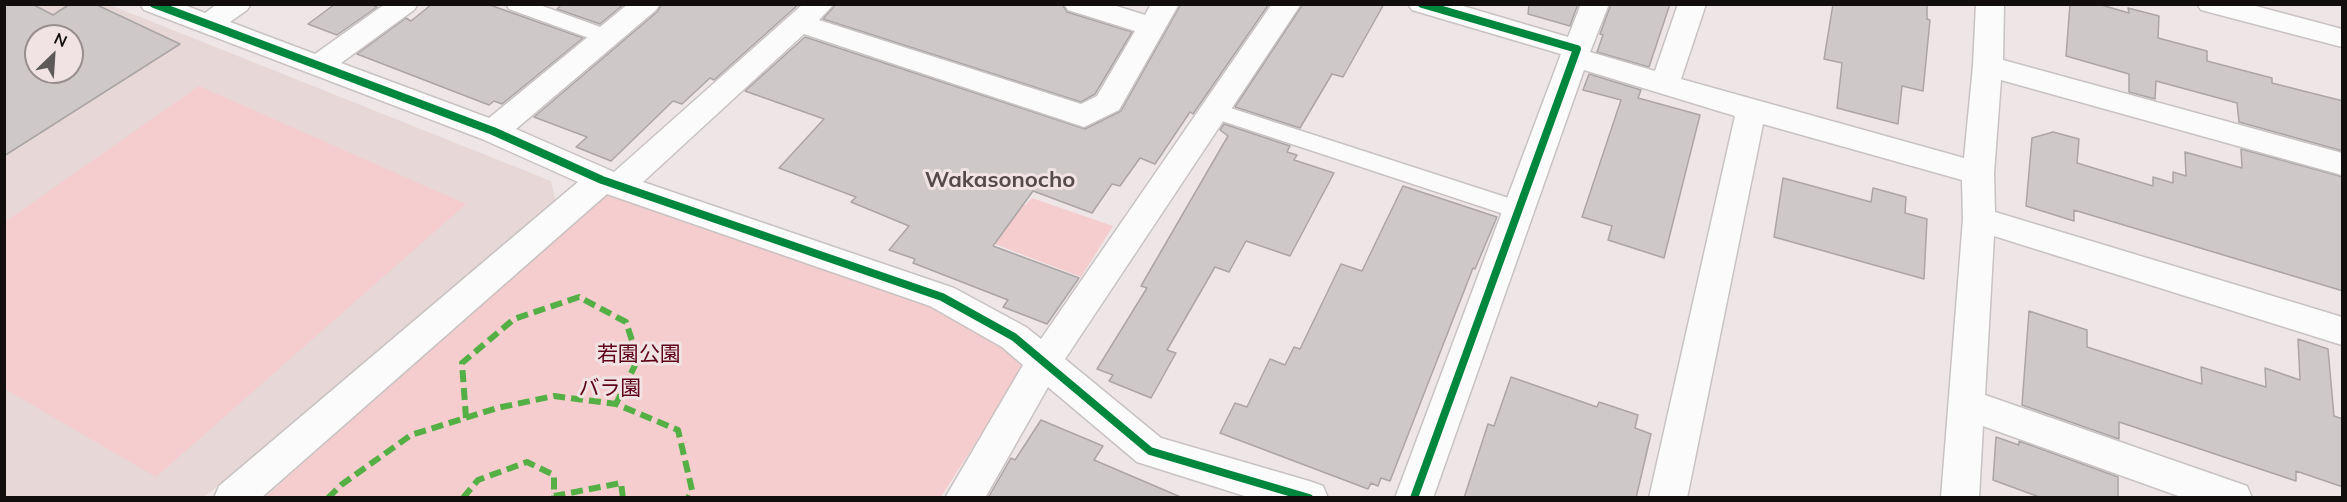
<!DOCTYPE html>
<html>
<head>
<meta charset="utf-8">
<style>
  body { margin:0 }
  #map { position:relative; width:2347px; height:502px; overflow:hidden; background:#eee6e6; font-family:Mulish,sans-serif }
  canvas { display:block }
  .frame { position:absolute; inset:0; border:6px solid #120e0e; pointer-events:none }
  .north { position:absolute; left:24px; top:24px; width:60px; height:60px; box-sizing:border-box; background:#f1e3e3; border:2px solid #988e8e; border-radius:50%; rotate:25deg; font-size:16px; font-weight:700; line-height:24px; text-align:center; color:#120e0e }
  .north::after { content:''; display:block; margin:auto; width:21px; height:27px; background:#5f5a5a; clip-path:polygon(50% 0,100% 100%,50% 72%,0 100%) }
</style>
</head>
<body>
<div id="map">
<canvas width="2347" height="502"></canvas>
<div class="frame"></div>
<div class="north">N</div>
</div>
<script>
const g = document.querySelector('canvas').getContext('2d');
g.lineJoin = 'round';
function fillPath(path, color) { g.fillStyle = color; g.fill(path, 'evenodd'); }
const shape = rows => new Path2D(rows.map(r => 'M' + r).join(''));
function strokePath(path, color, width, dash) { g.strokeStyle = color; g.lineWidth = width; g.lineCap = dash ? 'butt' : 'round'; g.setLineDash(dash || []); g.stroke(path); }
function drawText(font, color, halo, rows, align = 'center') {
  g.font = font + ' Mulish,"Noto Sans JP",sans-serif'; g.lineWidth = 6; g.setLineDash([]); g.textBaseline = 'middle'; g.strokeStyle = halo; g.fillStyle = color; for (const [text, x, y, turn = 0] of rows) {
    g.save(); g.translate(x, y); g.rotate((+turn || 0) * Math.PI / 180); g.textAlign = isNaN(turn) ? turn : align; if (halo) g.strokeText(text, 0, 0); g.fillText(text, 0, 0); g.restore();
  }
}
fillPath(shape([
  [4,5,110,5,551,181,556,203,204,497,5,497],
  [36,36,72,36,72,72,36,72]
]), '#e7d7d7');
fillPath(shape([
  [199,86,466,204,156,477,5,389,5,222],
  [971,184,1025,205,1032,198,1113,226,1081,277,940,223],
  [606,193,933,305,982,330,1025,365,941,497,264,498]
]), '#f5cdce');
const building = shape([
  [4,4,32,4,53,15,70,4,95,4,180,44,4,156,4,4],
  [36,36,72,36,72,72,36,72,36,36],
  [335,4,370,4,377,7,337,35,308,24,335,4],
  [432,4,487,4,583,38,502,104,494,101,489,105,357,54,406,18,411,21,432,4],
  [562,4,624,4,600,24,557,9,562,4],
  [662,4,799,4,714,80,710,78,682,104,673,101,611,161,576,147,587,137,534,117,657,12,662,4],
  [836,4,1062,4,1067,12,1132,32,1095,94,1081,102,823,19,836,4],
  [1181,4,1269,4,1193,114,1190,112,1155,164,1140,158,1120,186,1112,184,1092,213,1033,191,993,246,1079,278,1047,324,1003,307,1008,300,913,263,915,259,889,250,909,226,851,202,856,197,779,168,824,119,745,91,805,37,1085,129,1121,111,1181,4],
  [1303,4,1384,4,1343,77,1332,74,1300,128,1235,107,1303,4],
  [1529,4,1578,4,1570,26,1528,14,1529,4],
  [1611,4,1670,4,1649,67,1597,52,1603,35,1600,34,1611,4],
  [1833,4,1927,4,1927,19,1930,20,1923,91,1902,86,1898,124,1837,108,1842,63,1824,59,1833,4],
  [2070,4,2098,4,2129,13,2128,8,2159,16,2158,38,2207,51,2207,61,2272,78,2272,83,2343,101,2343,151,2239,122,2237,103,2156,81,2155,99,2129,92,2129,74,2066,56,2070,4],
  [1589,74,1641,90,1638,98,1700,115,1664,258,1608,240,1612,226,1582,217,1621,100,1583,90,1589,74],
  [1224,124,1290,146,1287,152,1297,155,1294,160,1334,173,1290,256,1246,241,1229,272,1215,267,1167,350,1176,353,1151,398,1109,381,1113,375,1097,369,1147,288,1141,286,1228,136,1220,130,1224,124],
  [2053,132,2079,139,2077,163,2153,186,2153,177,2173,183,2173,172,2186,176,2185,152,2242,168,2241,149,2343,177,2343,291,2074,210,2074,221,2026,206,2032,138,2053,132],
  [1783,178,1871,202,1873,188,1906,197,1905,213,1927,219,1924,279,1774,237,1783,178],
  [1403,186,1497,217,1475,269,1473,268,1390,481,1381,478,1378,486,1371,483,1368,489,1220,433,1235,403,1247,407,1270,359,1285,365,1294,347,1300,349,1341,264,1362,271,1403,186],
  [2029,311,2087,330,2087,347,2202,384,2201,367,2266,387,2265,368,2300,380,2298,339,2328,349,2334,416,2343,419,2343,487,2296,471,2296,481,2119,422,2119,439,2022,405,2029,311],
  [1511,377,1597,407,1599,402,1638,415,1635,428,1651,434,1636,498,1464,498,1488,424,1494,426,1511,377],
  [1041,420,1103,446,1094,460,1183,498,988,498,1011,458,1015,460,1041,420],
  [1996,437,2019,445,2019,441,2118,477,2118,498,2042,498,1993,480,1996,437]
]);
fillPath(building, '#cec8c8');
strokePath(building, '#aba5a5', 1.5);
const lane = shape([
  [506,4,537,4,614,32,617,37,614,42,607,44,600,42,509,9,506,4],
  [1215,103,1527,204,1531,210,1527,216,1519,219,1207,116,1204,111,1207,106,1215,103]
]);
const street = shape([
  [140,4,182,4,205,13,217,4,251,4,247,10,230,22,315,54,385,4,418,4,414,10,341,63,489,118,628,4,660,4,656,10,516,129,614,172,803,4,834,4,819,20,1081,104,1097,96,1135,31,1068,10,1064,4,1110,4,1145,15,1151,4,1179,4,1119,110,1084,127,804,34,643,182,954,288,1026,327,1041,339,1272,4,1301,4,1065,359,1161,438,1309,481,1323,486,1328,498,1251,498,1137,462,1048,387,985,498,945,498,1023,365,1002,347,930,306,607,194,261,498,214,498,219,486,578,182,482,139,144,10,140,4],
  [1408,4,1456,4,1568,37,1581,4,1609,4,1590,52,1655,71,1678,4,1706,4,1681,79,1964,158,1973,66,1976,4,2004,4,2003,60,2342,153,2342,175,2001,80,1994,173,1995,212,2342,317,2342,345,1994,236,1985,395,2247,486,2252,498,2184,498,1983,426,1979,498,1941,498,1963,219,1962,180,1763,124,1687,498,1649,498,1735,116,1584,70,1433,498,1395,498,1561,54,1412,10,1408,4],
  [2197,4,2248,4,2342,29,2342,47,2201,10,2197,4]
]);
strokePath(lane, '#c9c2c2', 3);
strokePath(street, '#c9c2c2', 3);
fillPath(lane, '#fcfbfb');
fillPath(street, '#fcfbfb');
strokePath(shape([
  [466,418,462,363,514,319,579,297,626,322,638,359,616,404],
  [328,498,341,485,411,435,497,408,554,396,616,404,678,430,692,490,688,498],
  [463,498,478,480,527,462,554,475,554,496,621,483,623,498]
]), '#54b044', 6, [12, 6]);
strokePath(shape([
  [154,4,493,131,602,180,942,297,1014,337,1150,451,1309,498],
  [1414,498,1577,49,1422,4]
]), '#00873e', 8);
drawText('21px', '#5d0016', '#f1e3e3', [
  ["若園公園",639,355],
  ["バラ園",610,389]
]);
drawText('bold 22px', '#564b4b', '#f1e3e3', [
  ["Wakasonocho",1000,180]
]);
</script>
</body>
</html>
